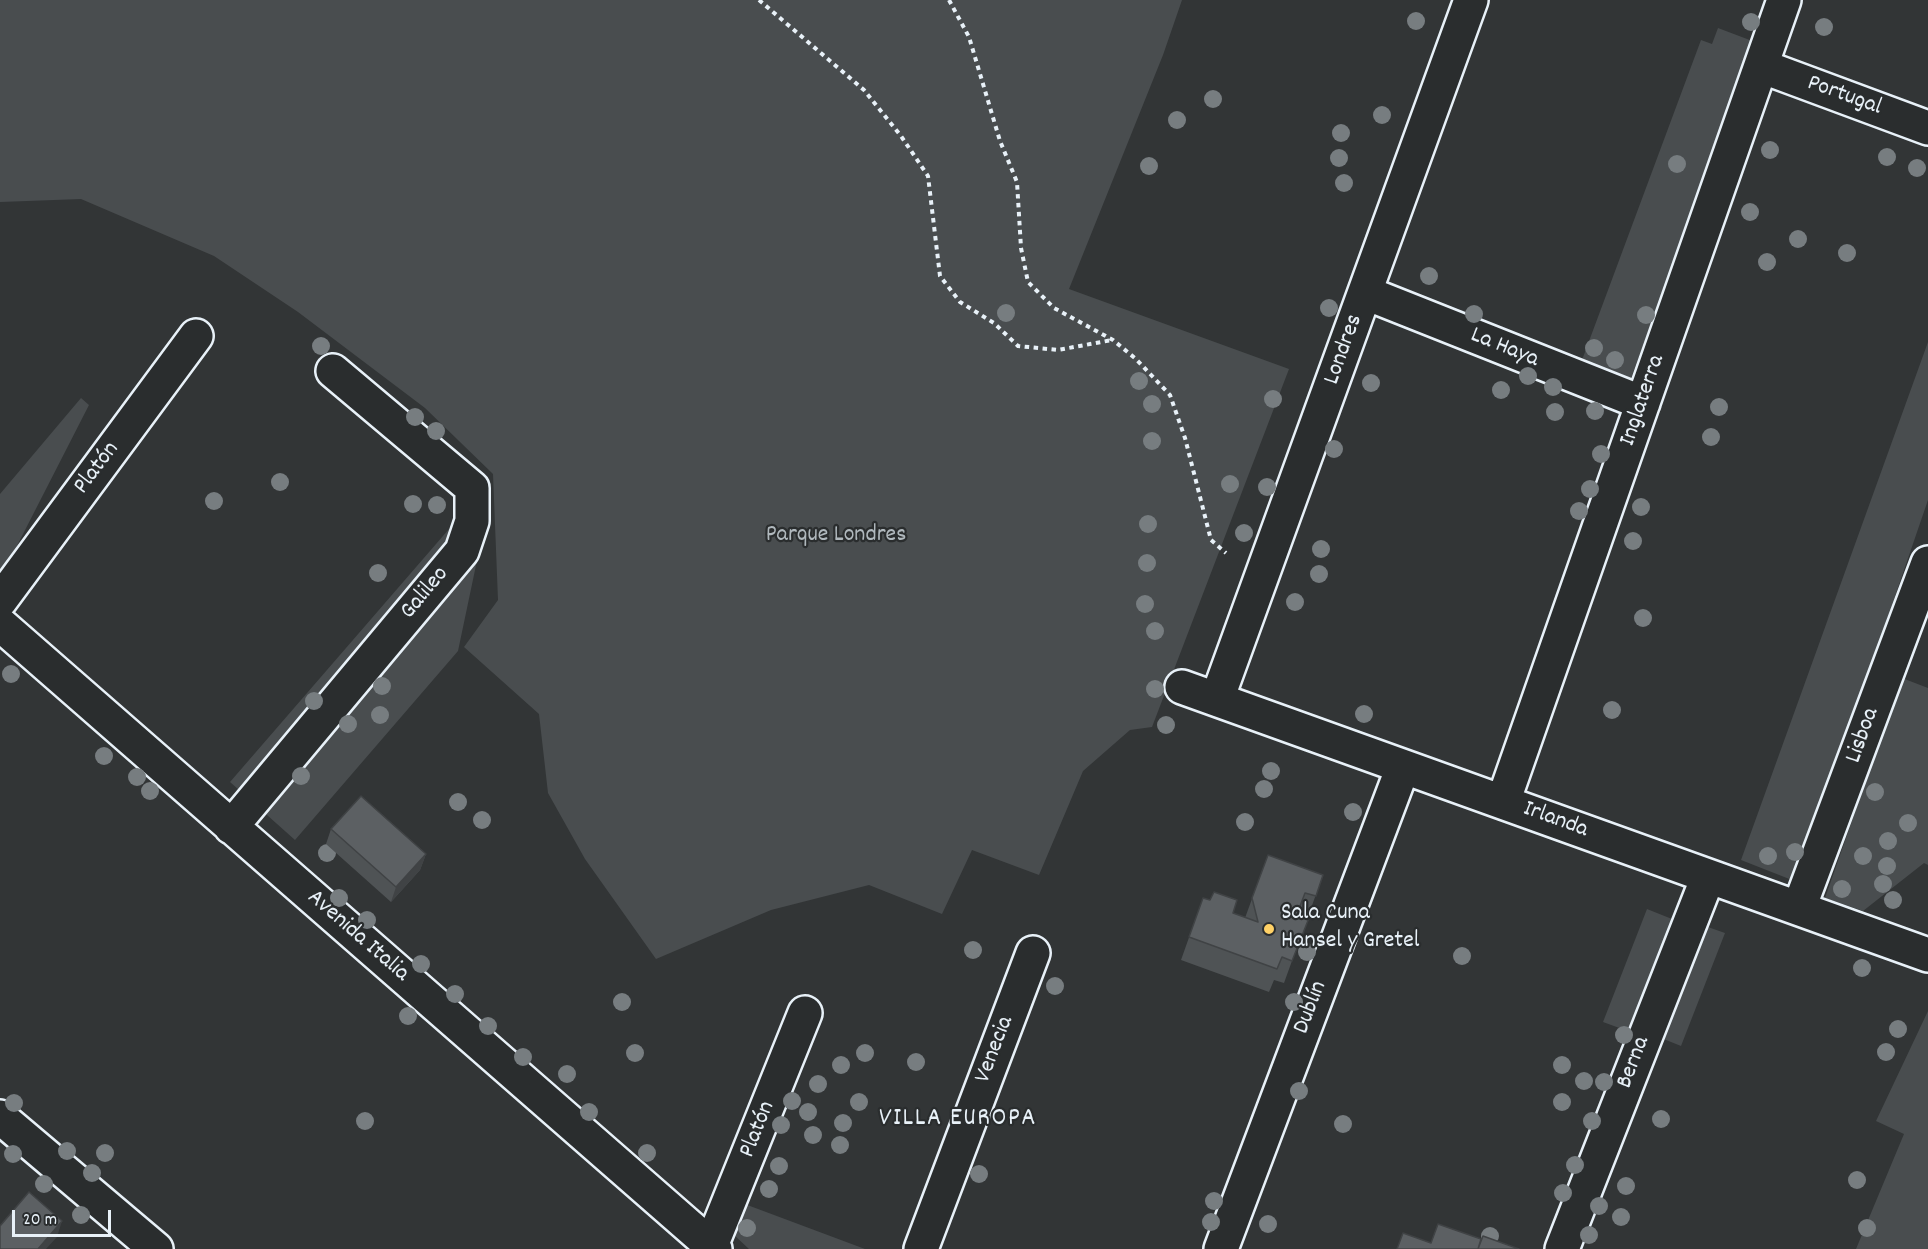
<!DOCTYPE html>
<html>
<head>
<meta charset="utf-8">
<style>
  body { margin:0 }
  #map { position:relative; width:1928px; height:1249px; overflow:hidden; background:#323536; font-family:Dekko,sans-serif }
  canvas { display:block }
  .scale { position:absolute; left:12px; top:1210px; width:99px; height:27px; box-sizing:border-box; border:3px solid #e8f1f8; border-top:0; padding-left:8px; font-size:18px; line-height:21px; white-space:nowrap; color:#e8f1f8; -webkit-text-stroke:4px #2a2d2e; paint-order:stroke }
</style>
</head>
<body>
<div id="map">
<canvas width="1928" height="1249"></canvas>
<div class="scale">20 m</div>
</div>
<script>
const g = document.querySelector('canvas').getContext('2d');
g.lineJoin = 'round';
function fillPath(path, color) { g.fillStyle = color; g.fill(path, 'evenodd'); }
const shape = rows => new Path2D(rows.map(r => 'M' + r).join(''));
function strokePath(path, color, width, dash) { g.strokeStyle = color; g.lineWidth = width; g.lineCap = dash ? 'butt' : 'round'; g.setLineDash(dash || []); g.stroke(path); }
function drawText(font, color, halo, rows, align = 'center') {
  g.font = font + ' Dekko,sans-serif'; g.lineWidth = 4.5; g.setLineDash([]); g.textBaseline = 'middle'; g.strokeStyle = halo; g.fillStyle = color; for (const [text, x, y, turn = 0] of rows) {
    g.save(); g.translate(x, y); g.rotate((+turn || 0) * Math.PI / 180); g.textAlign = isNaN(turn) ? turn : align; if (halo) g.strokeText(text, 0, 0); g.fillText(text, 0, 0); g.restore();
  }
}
fillPath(shape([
  [0,0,1182,0,1163,55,1069,289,1289,369,1152,727,1130,730,1083,771,1039,875,972,850,942,914,869,885,771,910,656,959,585,859,548,793,539,714,464,647,498,600,493,474,425,408,298,312,214,256,81,199,0,202],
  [1718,28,1755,42,1631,378,1582,360,1701,40,1712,44],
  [1928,342,1928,500,1797,882,1741,860],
  [81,398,89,405,0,579,0,494],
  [449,529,479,551,458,651,295,840,230,782],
  [1902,678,1928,688,1928,865,1924,863,1863,911,1825,898],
  [1647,909,1677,921,1633,1033,1603,1022],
  [1705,926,1725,933,1681,1046,1661,1038],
  [1928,1011,1928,1249,1856,1249,1904,1134,1876,1121],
  [742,1203,865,1249,749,1249,734,1235]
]), '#494d4f');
const minor = shape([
  [1761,66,1928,128],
  [1366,293,1643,403],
  [0,601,196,336],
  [0,624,715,1249],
  [1182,687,1928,955],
  [1217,699,1471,0],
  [1503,802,1784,0],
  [231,827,462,551,472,521,472,488,333,371],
  [1799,908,1928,563],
  [0,1117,156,1249],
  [711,1246,805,1013],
  [921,1249,1033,953],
  [1221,1249,1403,767],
  [1562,1249,1708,877]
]);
strokePath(minor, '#e8f1f8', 38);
strokePath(shape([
  [759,0,864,90,901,136,928,176,940,276,960,302,994,323,1018,346,1058,350,1112,340],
  [949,0,969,37,1000,141,1017,182,1021,248,1028,282,1054,308,1113,340,1136,359,1170,395,1185,438,1211,540,1226,553]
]), '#e8f1f8', 4, [4.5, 4.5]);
strokePath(minor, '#2a2d2e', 33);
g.fillStyle = '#777d80';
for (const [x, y] of [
  [1416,21],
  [1751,22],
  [1824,27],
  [1213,99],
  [1382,115],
  [1177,120],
  [1341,133],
  [1770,150],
  [1887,157],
  [1339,158],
  [1677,164],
  [1149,166],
  [1917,168],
  [1344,183],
  [1750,212],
  [1798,239],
  [1847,253],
  [1767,262],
  [1429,276],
  [1329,308],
  [1006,313],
  [1474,314],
  [1646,315],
  [321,346],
  [1594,348],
  [1615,360],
  [1528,376],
  [1139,381],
  [1371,383],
  [1553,387],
  [1501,390],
  [1273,399],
  [1152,404],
  [1719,407],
  [1595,411],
  [1555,412],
  [415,417],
  [436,431],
  [1711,437],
  [1152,441],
  [1334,449],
  [1601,454],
  [280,482],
  [1230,484],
  [1267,487],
  [1590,489],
  [214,501],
  [413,504],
  [437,505],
  [1641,507],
  [1579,511],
  [1148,524],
  [1244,533],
  [1633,541],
  [1321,549],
  [1147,563],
  [378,573],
  [1319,574],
  [1295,602],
  [1145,604],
  [1643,618],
  [1155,631],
  [11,674],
  [382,686],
  [1155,689],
  [314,701],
  [1612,710],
  [1364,714],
  [380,715],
  [348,724],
  [1166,725],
  [104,756],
  [1271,771],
  [301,776],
  [137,777],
  [1264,789],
  [150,791],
  [1875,792],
  [458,802],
  [1353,812],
  [482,820],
  [1245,822],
  [1908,823],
  [1888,841],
  [1795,852],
  [327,853],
  [1768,856],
  [1863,856],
  [1887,866],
  [1883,884],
  [1842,889],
  [339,898],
  [1893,900],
  [367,920],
  [973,950],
  [1307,952],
  [1462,956],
  [421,964],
  [1862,968],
  [1055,986],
  [455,994],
  [622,1002],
  [1294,1002],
  [408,1016],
  [488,1026],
  [1898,1029],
  [1624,1035],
  [1886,1052],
  [635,1053],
  [865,1053],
  [523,1057],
  [916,1062],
  [841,1065],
  [1562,1065],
  [567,1074],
  [1584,1081],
  [1604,1082],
  [818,1084],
  [1299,1091],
  [792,1101],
  [859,1102],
  [1562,1102],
  [14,1103],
  [589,1112],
  [808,1112],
  [1661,1119],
  [365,1121],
  [1592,1121],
  [843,1123],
  [1343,1124],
  [781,1125],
  [813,1135],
  [840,1145],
  [67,1151],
  [105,1153],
  [647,1153],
  [13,1154],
  [1575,1165],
  [779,1166],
  [92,1173],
  [979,1174],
  [1857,1180],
  [44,1184],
  [1626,1186],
  [769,1189],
  [1563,1193],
  [1214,1201],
  [1599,1206],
  [81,1215],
  [1621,1217],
  [1211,1222],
  [1268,1224],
  [747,1228],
  [1867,1228],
  [1589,1235],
  [1490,1236]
]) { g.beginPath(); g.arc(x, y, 9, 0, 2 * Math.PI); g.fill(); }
fillPath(shape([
  [331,829,426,854,420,870,391,902,326,844],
  [1268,855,1323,875,1284,983,1274,980,1269,992,1181,960,1203,898,1233,913,1245,918]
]), '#4f5355');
fillPath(shape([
  [426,854,420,870,391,902,396,887],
  [62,1221,57,1237,46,1249,38,1249]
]), '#404345');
const building = shape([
  [361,796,426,854,396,887,331,829,361,796],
  [1268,855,1323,875,1316,896,1305,893,1297,914,1309,918,1292,961,1282,957,1277,969,1189,937,1203,898,1210,900,1214,892,1237,900,1233,913,1258,922,1252,898,1268,855],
  [29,1192,62,1221,38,1249,0,1249,0,1226,29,1192],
  [1438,1224,1481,1239,1478,1249,1397,1249,1403,1233,1431,1243,1438,1224],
  [1483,1236,1519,1249,1478,1249,1483,1236]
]);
fillPath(building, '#5c6063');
strokePath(building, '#404345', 1.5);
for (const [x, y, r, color] of [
  [1269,929,6,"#ffd166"]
]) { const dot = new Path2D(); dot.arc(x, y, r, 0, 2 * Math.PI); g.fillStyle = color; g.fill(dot); strokePath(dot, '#2a2d2e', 2); }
drawText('24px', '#e8f1f8', '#2a2d2e', [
  ["Portugal",1844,97,20],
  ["La Haya",1504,349,22],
  ["Londres",1345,350,-70],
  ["Inglaterra",1644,401,-71],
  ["Platón",98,469,-53],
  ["Galileo",426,594,-50],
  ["Lisboa",1864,736,-70],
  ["Irlanda",1555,821,20],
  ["Avenida Italia",357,937,41],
  ["Dublín",1312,1008,-69],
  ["Venecia",996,1050,-69],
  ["Berna",1635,1063,-69],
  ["Platón",759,1130,-68]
]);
drawText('24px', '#b0b8bd', '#2a2d2e', [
  ["Parque Londres",836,537]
]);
drawText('24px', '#e8f1f8', '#2a2d2e', [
  ["Sala Cuna",1281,915],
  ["Hansel y Gretel",1281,943]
], 'left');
g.letterSpacing = '1.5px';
drawText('26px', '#e8f1f8', '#2a2d2e', [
  ["VILLA EUROPA",958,1120]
]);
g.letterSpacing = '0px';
</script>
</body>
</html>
